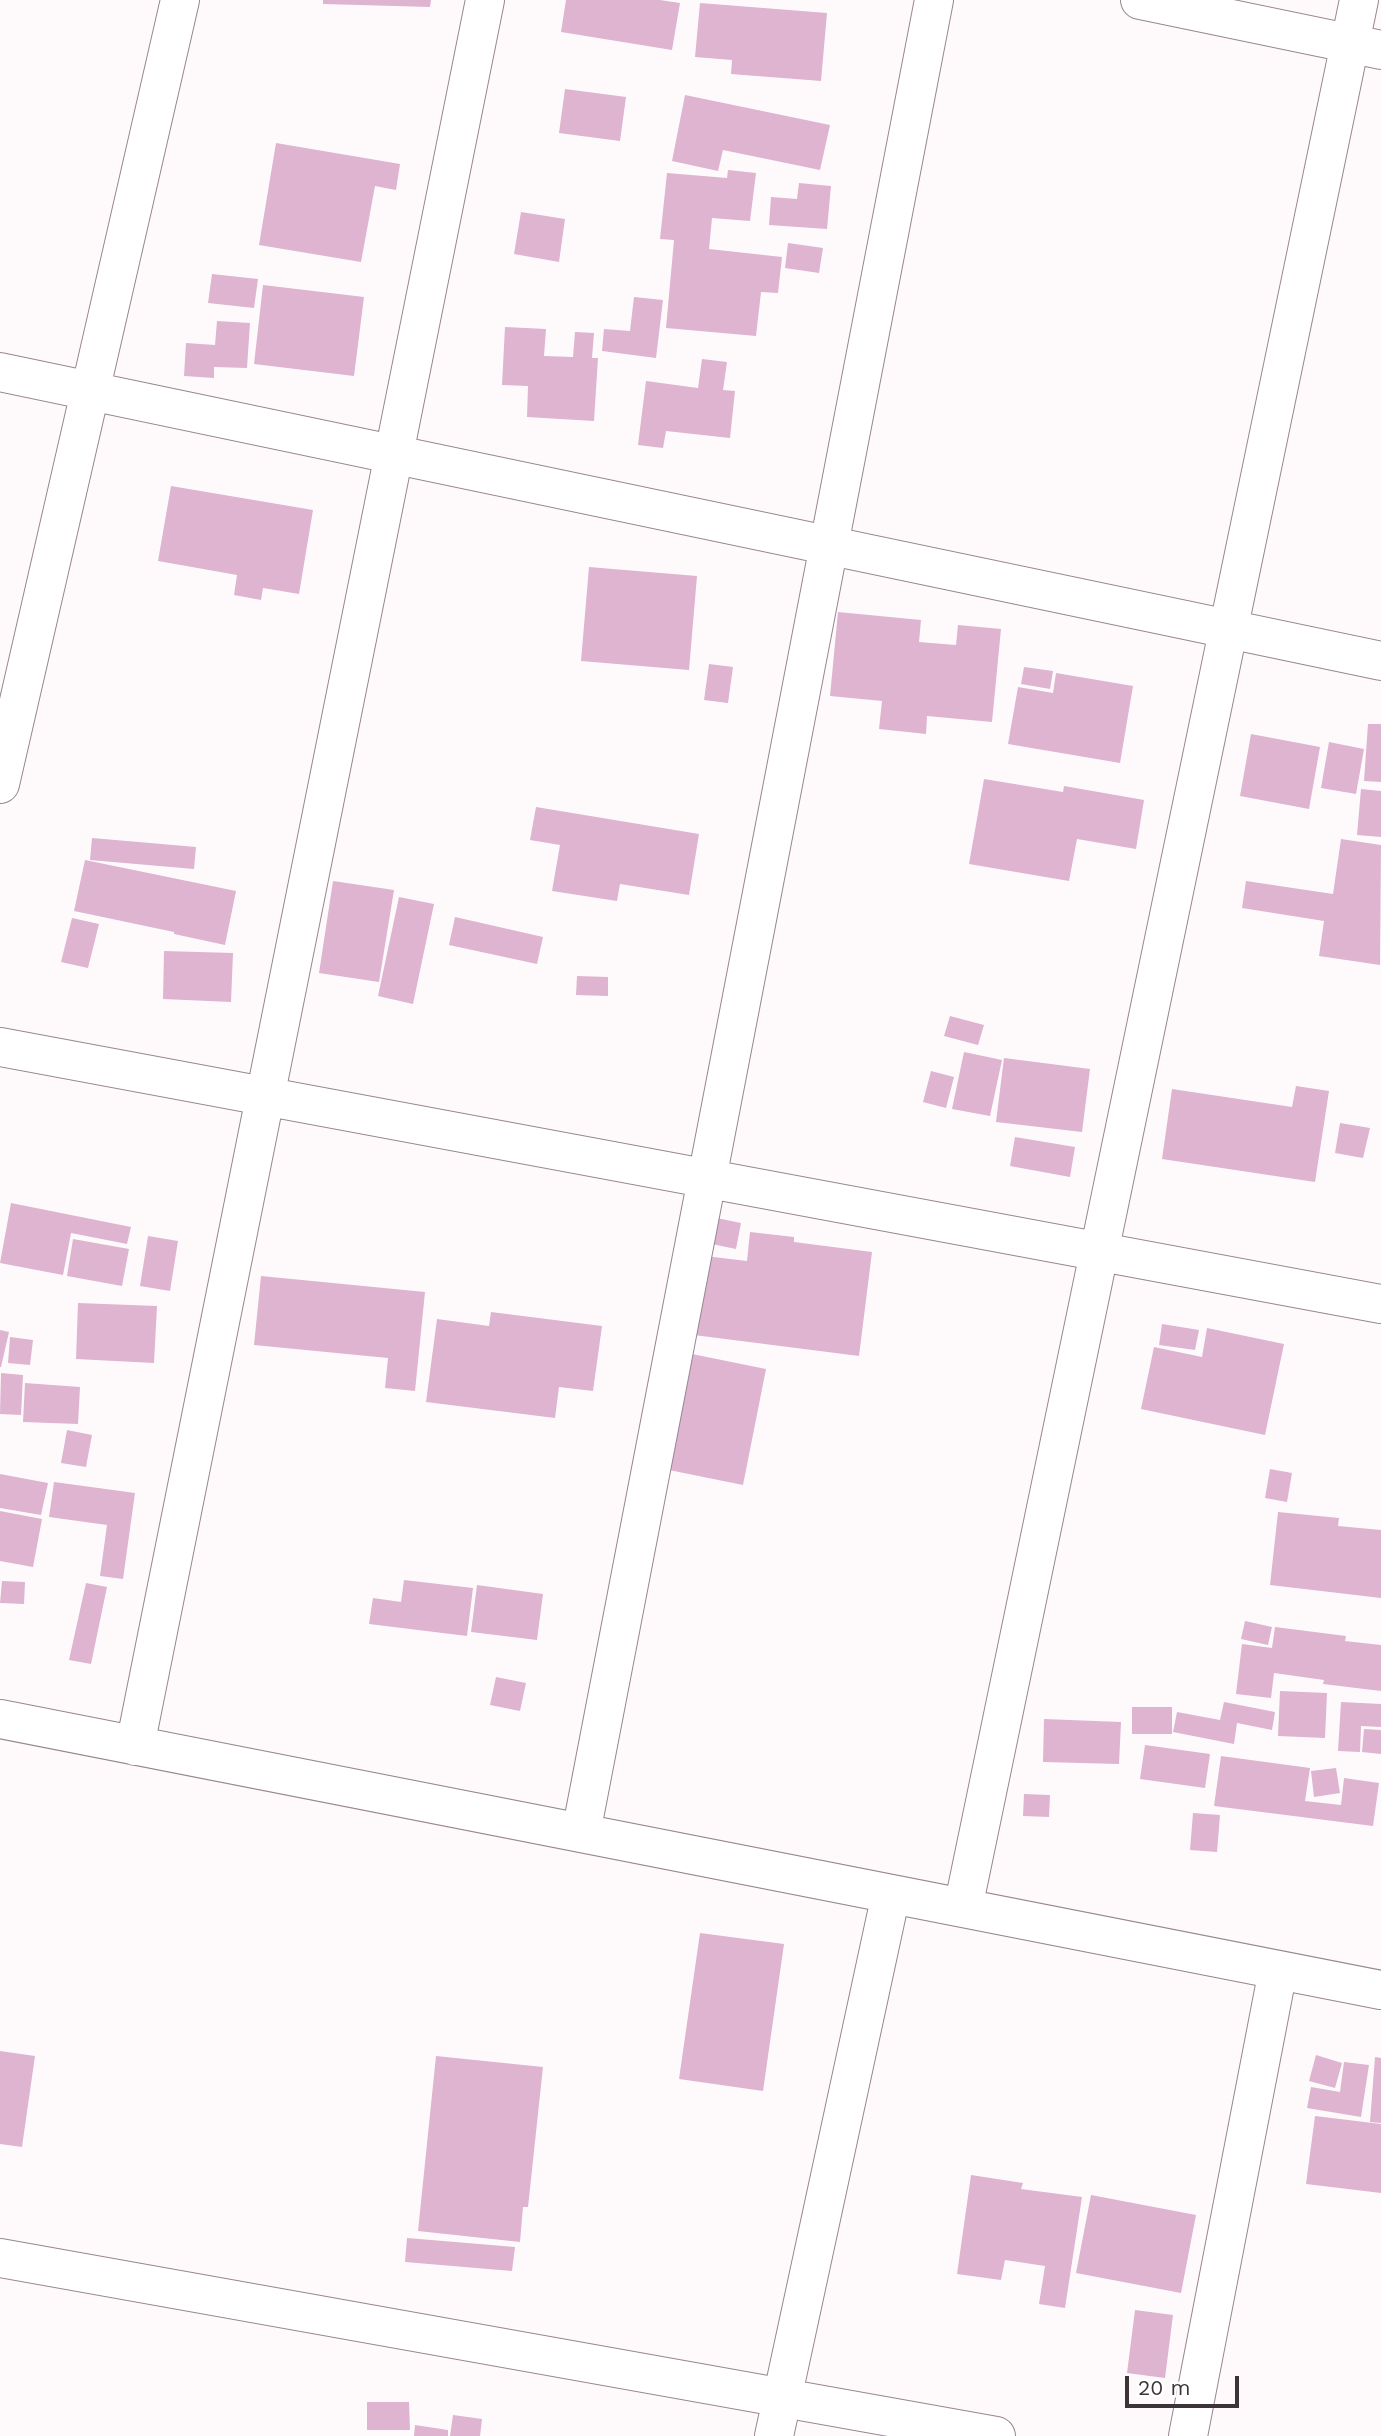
<!DOCTYPE html>
<html>
<head>
<meta charset="utf-8">
<style>
  body { margin:0 }
  #map { position:relative; width:1381px; height:2436px; overflow:hidden; background:#fefafc; font-family:"Work Sans",sans-serif }
  canvas { display:block }
  .scale { position:absolute; left:1125px; top:2376px; width:114px; height:32px; box-sizing:border-box; border:4px solid #3c3439; border-top:0; padding-left:9px; font-size:21px; line-height:24px; white-space:nowrap; color:#3c3439; -webkit-text-stroke:5px #fff; paint-order:stroke }
</style>
</head>
<body>
<div id="map">
<canvas width="1381" height="2436"></canvas>
<div class="scale">20 m</div>
</div>
<script>
const g = document.querySelector('canvas').getContext('2d');
g.lineJoin = 'round';
function fillPath(path, color) { g.fillStyle = color; g.fill(path, 'evenodd'); }
const shape = rows => new Path2D(rows.map(r => 'M' + r).join(''));
function strokePath(path, color, width, dash) { g.strokeStyle = color; g.lineWidth = width; g.lineCap = dash ? 'butt' : 'round'; g.setLineDash(dash || []); g.stroke(path); }
fillPath(shape([
  [323,0,431,0,430,7,323,4],
  [566,0,660,0,680,3,672,50,561,32],
  [700,3,827,13,821,81,731,74,732,60,695,57],
  [565,89,626,97,620,141,559,133],
  [685,95,830,125,820,170,723,150,718,171,672,161],
  [276,143,400,164,396,190,375,186,361,262,259,245],
  [728,170,756,173,750,221,712,218,709,249,782,257,778,293,761,292,756,336,666,328,674,240,660,239,667,173,727,178],
  [799,183,831,186,827,229,769,225,771,197,797,199],
  [521,212,565,219,559,262,514,254],
  [788,243,823,248,819,273,785,268],
  [212,274,258,279,254,308,208,303],
  [263,285,364,297,354,376,254,364],
  [634,297,663,300,656,358,602,351,604,329,630,331],
  [217,321,250,323,247,368,214,367,214,378,184,376,186,343,215,345],
  [505,327,546,329,544,356,573,357,575,332,594,333,592,358,598,358,594,421,527,417,528,386,502,385],
  [702,359,727,362,723,390,735,391,730,438,666,431,663,448,638,445,646,381,698,388],
  [171,486,313,510,299,594,263,588,261,600,234,595,237,575,158,561],
  [589,567,697,576,689,670,581,661],
  [838,612,921,620,919,642,956,645,958,625,1001,629,992,722,927,716,926,734,879,729,882,701,830,696],
  [709,664,733,667,728,703,704,700],
  [1024,667,1053,671,1050,689,1021,684],
  [1056,673,1133,686,1120,763,1008,744,1018,687,1053,693],
  [1368,724,1381,724,1381,782,1364,781],
  [1251,734,1320,747,1309,809,1240,796],
  [1329,742,1364,749,1356,794,1321,788],
  [984,779,1063,792,1064,786,1144,800,1136,849,1077,839,1069,881,969,864],
  [1361,789,1381,791,1381,837,1357,835],
  [536,807,699,834,689,895,620,884,617,901,552,891,560,845,530,840],
  [92,838,196,847,194,869,90,860],
  [1341,839,1381,845,1380,965,1319,956,1324,921,1242,908,1246,881,1333,894],
  [85,860,236,891,225,945,174,934,174,932,74,911],
  [333,881,394,890,379,982,319,973],
  [399,897,434,904,413,1004,378,996],
  [455,917,543,937,537,964,449,945],
  [72,918,99,924,88,968,61,962],
  [164,951,233,953,231,1002,163,999],
  [577,976,608,977,608,996,576,995],
  [950,1016,984,1025,978,1045,944,1036],
  [964,1052,1002,1060,990,1116,952,1109],
  [1004,1058,1090,1069,1082,1132,996,1122],
  [931,1071,954,1077,946,1108,923,1102],
  [1296,1086,1329,1091,1315,1182,1162,1159,1172,1089,1292,1107],
  [1340,1123,1370,1128,1363,1158,1335,1153],
  [1015,1137,1075,1147,1070,1177,1010,1166],
  [11,1203,131,1227,127,1244,71,1233,63,1275,0,1263],
  [707,1216,741,1223,736,1249,702,1242],
  [750,1232,794,1237,794,1242,872,1252,859,1356,694,1335,705,1256,747,1261],
  [148,1236,178,1241,170,1291,140,1286],
  [73,1239,129,1249,122,1286,67,1276],
  [261,1276,425,1292,415,1391,385,1388,388,1358,254,1345],
  [78,1303,157,1306,154,1363,76,1359],
  [491,1312,602,1326,593,1391,559,1387,555,1418,426,1402,437,1319,489,1326],
  [1162,1324,1199,1330,1195,1350,1159,1345],
  [1207,1328,1284,1344,1265,1435,1141,1409,1154,1347,1202,1357],
  [0,1330,9,1332,1,1367,0,1367],
  [10,1337,33,1340,30,1365,8,1363],
  [687,1353,766,1369,743,1485,664,1469],
  [1,1373,23,1375,21,1415,0,1414],
  [25,1383,80,1387,78,1424,23,1422],
  [67,1430,92,1435,86,1467,61,1463],
  [1270,1469,1292,1473,1287,1502,1265,1498],
  [0,1474,48,1483,41,1515,0,1508],
  [54,1482,135,1493,123,1579,100,1576,107,1525,49,1517],
  [0,1511,42,1519,33,1567,0,1561],
  [1278,1512,1339,1518,1338,1526,1381,1530,1381,1598,1270,1585],
  [404,1580,473,1588,467,1636,369,1624,373,1598,401,1602],
  [2,1581,25,1582,24,1604,0,1603],
  [86,1583,107,1587,91,1664,69,1660],
  [477,1585,543,1594,537,1640,471,1632],
  [1245,1621,1272,1627,1268,1645,1241,1639],
  [1275,1627,1346,1636,1345,1641,1381,1645,1381,1691,1323,1684,1324,1680,1274,1673,1271,1698,1236,1694,1242,1644,1272,1648],
  [496,1677,526,1683,520,1711,490,1705],
  [1280,1691,1327,1693,1325,1738,1278,1736],
  [1224,1702,1275,1712,1272,1730,1237,1723,1234,1744,1173,1732,1177,1712,1220,1720],
  [1341,1702,1381,1704,1381,1727,1361,1726,1360,1752,1338,1751],
  [1132,1707,1172,1707,1172,1734,1132,1734],
  [1044,1719,1121,1722,1119,1764,1043,1762],
  [1364,1729,1381,1730,1381,1754,1362,1752],
  [1145,1745,1210,1754,1205,1788,1140,1779],
  [1221,1756,1310,1768,1305,1801,1341,1805,1344,1778,1379,1783,1373,1826,1214,1806],
  [1336,1768,1340,1793,1314,1797,1311,1771],
  [1024,1794,1050,1795,1049,1817,1023,1816],
  [1193,1813,1220,1815,1217,1852,1190,1850],
  [700,1933,784,1944,763,2091,679,2079],
  [0,2051,35,2056,22,2147,0,2144],
  [1316,2055,1342,2063,1335,2088,1309,2081],
  [436,2056,543,2067,528,2207,523,2207,520,2242,418,2231],
  [1375,2057,1381,2058,1381,2123,1370,2122],
  [1344,2062,1369,2065,1361,2117,1307,2108,1311,2087,1340,2092],
  [1315,2116,1381,2124,1381,2193,1306,2184],
  [971,2175,1023,2183,1021,2189,1082,2197,1065,2308,1039,2304,1045,2266,1005,2260,1001,2280,957,2274],
  [1091,2195,1196,2215,1181,2293,1076,2273],
  [407,2238,515,2247,512,2271,405,2262],
  [1135,2310,1173,2315,1165,2378,1127,2373],
  [367,2402,409,2402,410,2430,367,2430],
  [453,2415,482,2419,480,2436,450,2436],
  [415,2425,448,2430,448,2436,414,2436]
]), '#deb4d0');
const minor = shape([
  [1140,0,1381,50],
  [0,372,1381,661],
  [0,784,180,0],
  [0,1047,1381,1304],
  [0,1719,1381,1990],
  [135,1746,485,0],
  [581,1833,934,0],
  [963,1908,1359,0],
  [0,2258,996,2436],
  [774,2436,891,1894],
  [1188,2436,1278,1970]
]);
strokePath(minor, '#988692', 40);
strokePath(minor, '#fff', 38);
</script>
</body>
</html>
